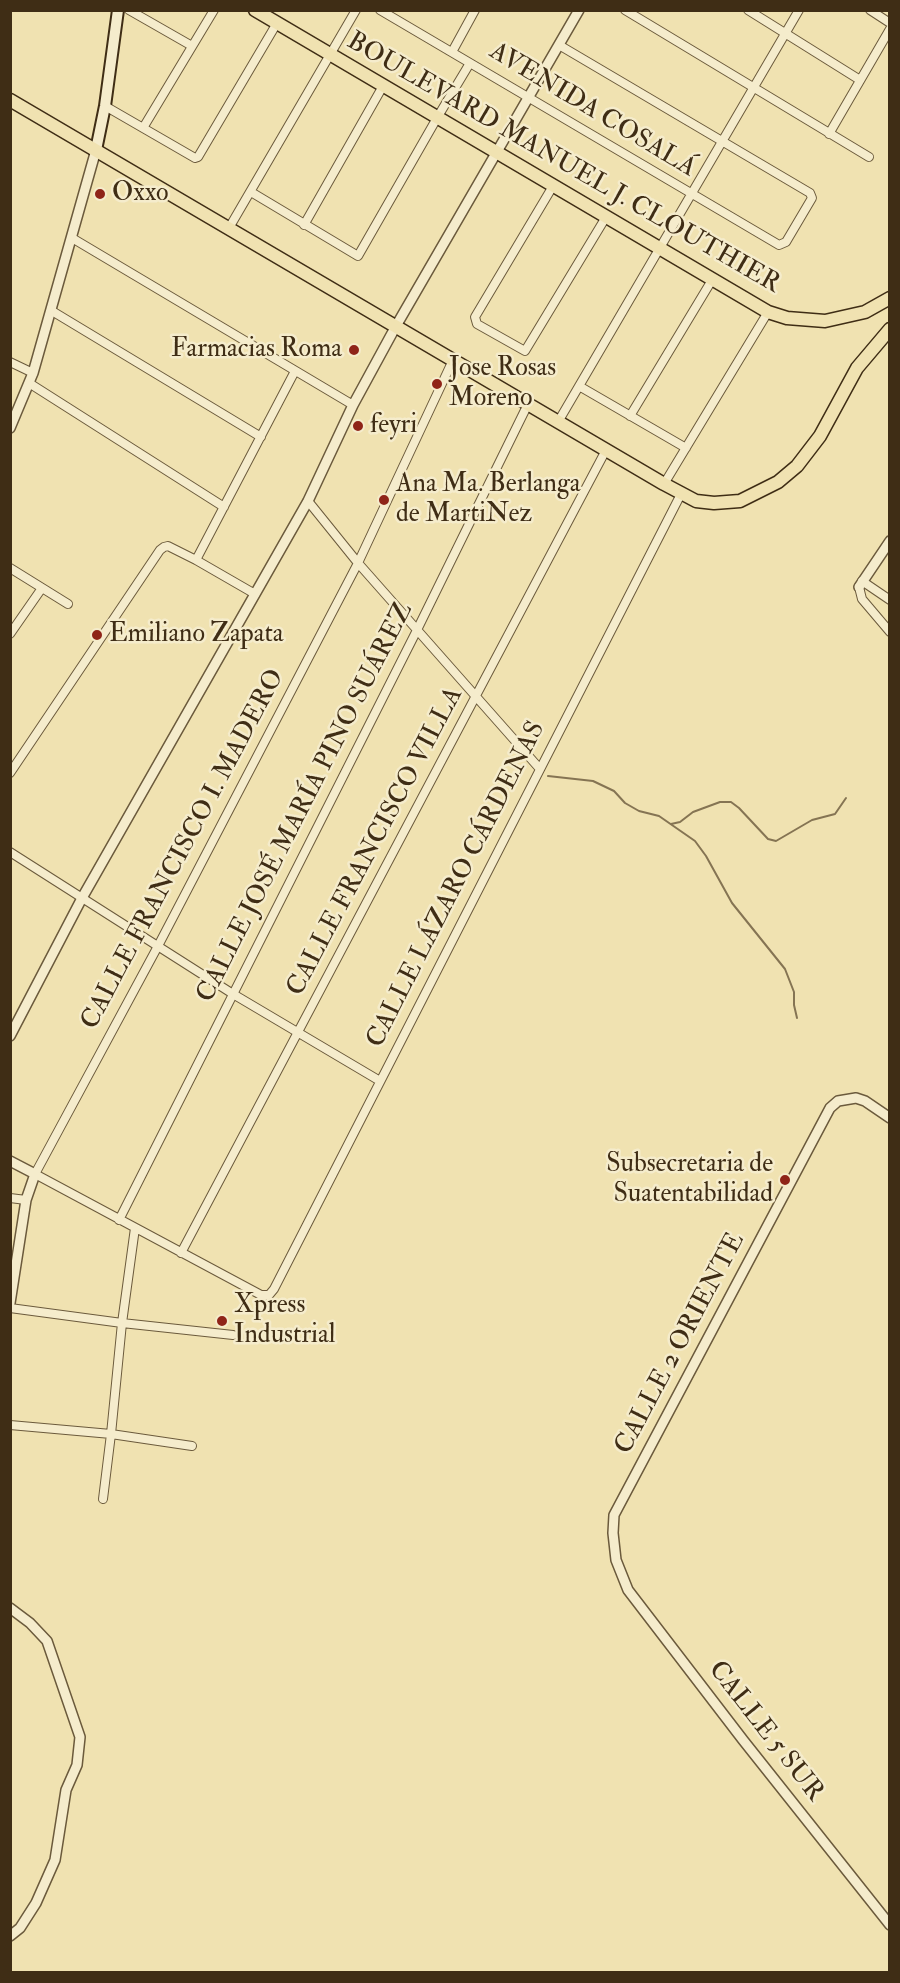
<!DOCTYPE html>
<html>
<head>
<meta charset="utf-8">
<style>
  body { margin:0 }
  #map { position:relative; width:900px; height:1983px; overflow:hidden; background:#f0e2b1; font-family:"IM FELL Double Pica",serif }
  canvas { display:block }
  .frame { position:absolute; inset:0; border:12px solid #3f2d15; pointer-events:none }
</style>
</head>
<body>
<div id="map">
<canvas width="900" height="1983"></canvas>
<div class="frame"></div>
</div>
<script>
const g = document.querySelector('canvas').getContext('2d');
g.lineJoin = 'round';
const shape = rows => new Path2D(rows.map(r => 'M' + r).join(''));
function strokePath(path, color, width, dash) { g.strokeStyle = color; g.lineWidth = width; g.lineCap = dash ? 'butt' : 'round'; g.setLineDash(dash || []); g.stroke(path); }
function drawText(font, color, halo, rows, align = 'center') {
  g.font = font + ' "IM FELL Double Pica",serif'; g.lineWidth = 5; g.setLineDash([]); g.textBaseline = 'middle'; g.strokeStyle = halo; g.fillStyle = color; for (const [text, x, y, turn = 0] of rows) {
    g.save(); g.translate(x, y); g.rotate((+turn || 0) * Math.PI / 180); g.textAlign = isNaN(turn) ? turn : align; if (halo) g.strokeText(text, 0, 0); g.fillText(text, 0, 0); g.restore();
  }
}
strokePath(shape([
  [548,776,593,781,614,791,625,803,639,811,659,816,695,841,706,856,732,903,785,969,794,992,794,1005,797,1018],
  [671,824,680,822,693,812,720,802,731,802,739,808,768,839,776,841,812,820,835,814,846,798]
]), '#857453', 2);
const minor = shape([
  [129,10,192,46],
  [380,10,779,245,786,242,812,198,810,193,559,45],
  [625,10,869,157],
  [748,10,860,80],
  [870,10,890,23],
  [452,52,475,10],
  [105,106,195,158,198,157,277,23],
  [143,128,214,10],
  [829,134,890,29],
  [553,186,475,317,477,324,525,351,606,217],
  [251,192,358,256,437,118,470,63],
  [304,225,383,86],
  [229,228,356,10],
  [72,238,353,405],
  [52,311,261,437],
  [453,360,358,563,158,946,35,1174,261,1295,269,1295,274,1289,681,494],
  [10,362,33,373],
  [29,383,224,507],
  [579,386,686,448],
  [630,416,712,280],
  [558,422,799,10],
  [664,484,768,312],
  [308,501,358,563,540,769],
  [196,560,295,371],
  [10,568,68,604],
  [862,581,890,600],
  [859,587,862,599,890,632],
  [10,634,42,588],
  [10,773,160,550,164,547,168,546,196,560,255,594],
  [10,852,233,994,380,1081],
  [10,1198,26,1200],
  [119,1220,417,630,528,404],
  [181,1253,606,450],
  [10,1308,122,1323,233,1335],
  [10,1425,111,1434,192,1446],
  [103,1499,111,1434,122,1323,135,1228]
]);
const tertiary = shape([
  [10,428,33,373,96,150],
  [859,587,890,541],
  [10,1036,82,898,308,501,353,405,396,326,579,10],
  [890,1118,865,1101,856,1098,838,1101,830,1108,614,1515,613,1533,616,1560,628,1590,743,1740,890,1925],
  [10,1161,35,1174,26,1200,10,1303],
  [10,1608,30,1623,47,1641,80,1737,77,1765,66,1790,55,1860,36,1903,20,1928,10,1936]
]);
const secondary = shape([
  [96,150,105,106,118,10]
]);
const primary = shape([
  [255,10,768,312,787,318,825,321,865,312,890,298],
  [10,100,664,484,696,501,714,503,740,501,778,482,797,466,820,436,857,368,890,329]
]);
strokePath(minor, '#6b5a3c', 10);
strokePath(tertiary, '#6b5a3c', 12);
strokePath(secondary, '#3f2d15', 14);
strokePath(primary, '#3f2d15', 15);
strokePath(minor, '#f5eccc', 8);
strokePath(tertiary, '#f5eccc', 9);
strokePath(secondary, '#f5eccc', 10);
strokePath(primary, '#f0e2b1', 12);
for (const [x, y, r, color] of [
  [100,194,6,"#8f2418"],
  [354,350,6,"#8f2418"],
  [437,384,6,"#8f2418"],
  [358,426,6,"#8f2418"],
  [384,500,6,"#8f2418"],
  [97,635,6,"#8f2418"],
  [785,1180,6,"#8f2418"],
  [222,1321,6,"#8f2418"]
]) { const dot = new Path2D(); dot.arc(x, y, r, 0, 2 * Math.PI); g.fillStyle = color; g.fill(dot); strokePath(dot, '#f5eccc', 2); }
drawText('26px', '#3f2d15', '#f5eccc', [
  ["AVENIDA COSALÁ",592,111,31],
  ["BOULEVARD MANUEL J. CLOUTHIER",563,164,30],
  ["CALLE JOSÉ MARÍA PINO SUÁREZ",306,803,-63],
  ["CALLE FRANCISCO VILLA",376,842,-62],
  ["CALLE FRANCISCO I. MADERO",184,850,-62],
  ["CALLE LÁZARO CÁRDENAS",457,885,-63],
  ["CALLE 2 ORIENTE",681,1344,-62],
  ["CALLE 5 SUR",765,1732,52]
]);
drawText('26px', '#3f2d15', '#f5eccc', [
  ["Oxxo",112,194],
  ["Farmacias Roma",342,350,"right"],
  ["Jose Rosas",449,369],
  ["Moreno",449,399],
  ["feyri",370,426],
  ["Ana Ma. Berlanga",396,485],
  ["de MartiNez",396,515],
  ["Emiliano Zapata",109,635],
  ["Subsecretaria de",773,1165,"right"],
  ["Suatentabilidad",773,1195,"right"],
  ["Xpress",234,1306],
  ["Industrial",234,1336]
], 'left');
</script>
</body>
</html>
